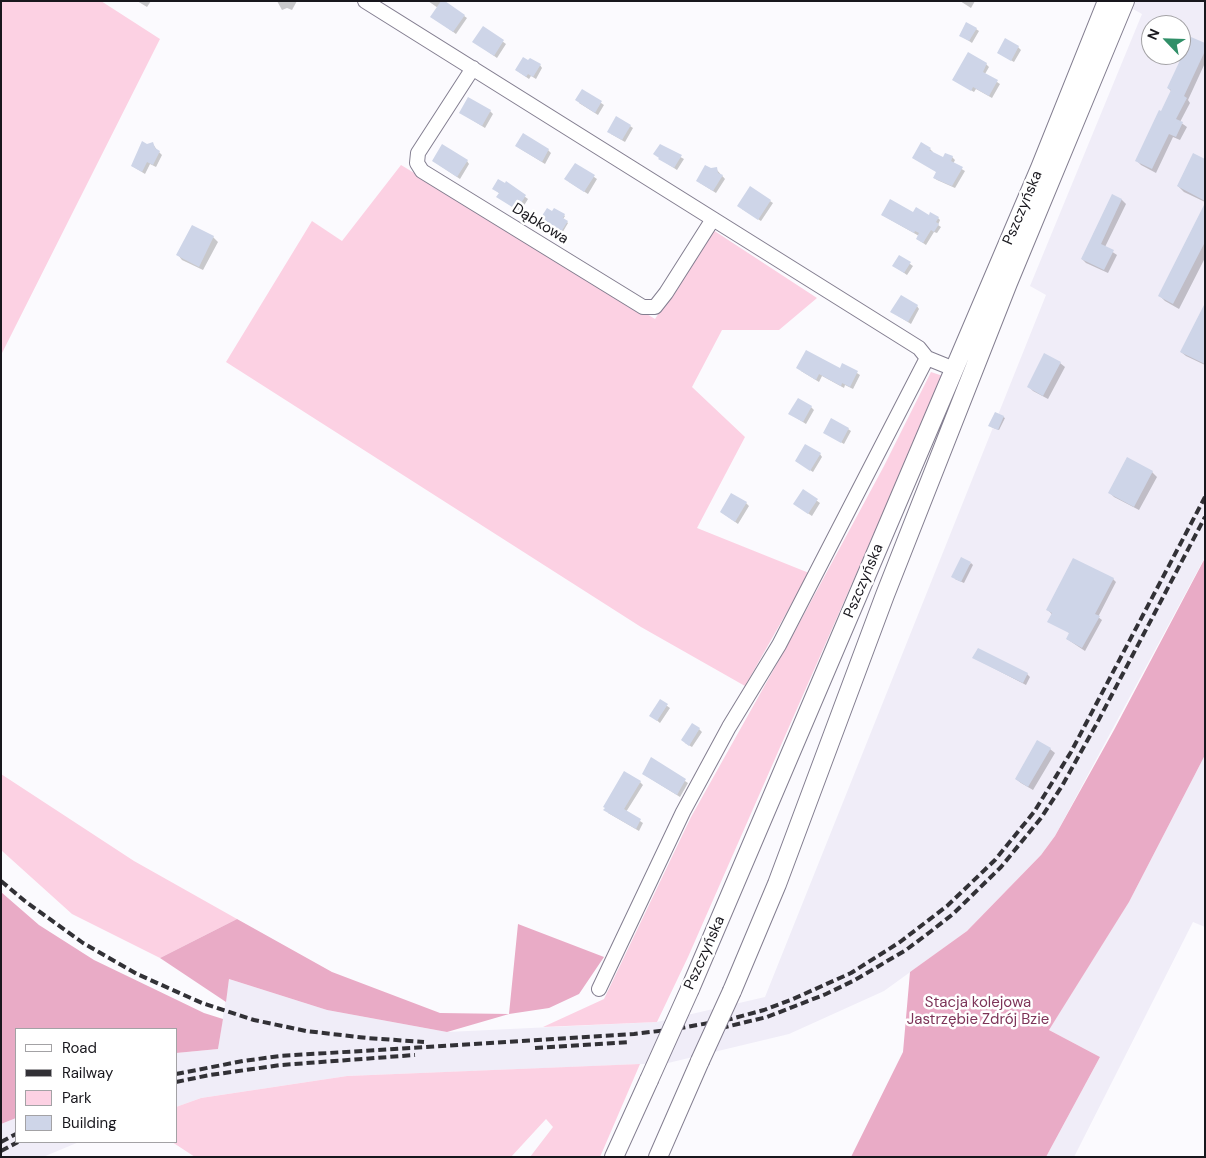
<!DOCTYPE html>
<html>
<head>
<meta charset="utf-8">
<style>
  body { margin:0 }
  #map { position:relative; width:1206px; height:1158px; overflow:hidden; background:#fbfafe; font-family:"DM Sans",sans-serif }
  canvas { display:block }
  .frame { position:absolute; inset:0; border:2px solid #18171d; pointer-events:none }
  .legend { position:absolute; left:15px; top:1028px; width:162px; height:115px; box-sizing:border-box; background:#fff; border:1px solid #a3a2a5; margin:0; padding:6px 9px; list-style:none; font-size:15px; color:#18171d }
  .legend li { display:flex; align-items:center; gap:10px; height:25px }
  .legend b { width:25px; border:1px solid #a3a2a5 }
  .north { position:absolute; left:1141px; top:15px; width:50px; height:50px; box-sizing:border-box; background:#fff; border:1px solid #a3a2a5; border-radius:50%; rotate:294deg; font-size:14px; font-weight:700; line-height:20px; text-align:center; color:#18171d }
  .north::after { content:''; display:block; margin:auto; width:18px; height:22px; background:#308f68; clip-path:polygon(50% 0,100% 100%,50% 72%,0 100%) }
</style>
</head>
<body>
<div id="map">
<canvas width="1206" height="1158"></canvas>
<div class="frame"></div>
<ul class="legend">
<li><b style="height:6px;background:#fff"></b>Road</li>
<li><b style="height:6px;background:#323136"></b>Railway</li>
<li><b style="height:14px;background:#fcd1e3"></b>Park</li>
<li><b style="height:14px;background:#ced5e8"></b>Building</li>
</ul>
<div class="north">N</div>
</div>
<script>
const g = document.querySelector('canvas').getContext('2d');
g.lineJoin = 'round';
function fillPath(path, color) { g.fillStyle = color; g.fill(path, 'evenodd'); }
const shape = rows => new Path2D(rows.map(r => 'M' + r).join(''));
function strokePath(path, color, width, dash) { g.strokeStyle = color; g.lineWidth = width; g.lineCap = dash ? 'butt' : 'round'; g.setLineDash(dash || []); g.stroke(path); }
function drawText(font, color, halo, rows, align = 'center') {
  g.font = font + ' "DM Sans",sans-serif'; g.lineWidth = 5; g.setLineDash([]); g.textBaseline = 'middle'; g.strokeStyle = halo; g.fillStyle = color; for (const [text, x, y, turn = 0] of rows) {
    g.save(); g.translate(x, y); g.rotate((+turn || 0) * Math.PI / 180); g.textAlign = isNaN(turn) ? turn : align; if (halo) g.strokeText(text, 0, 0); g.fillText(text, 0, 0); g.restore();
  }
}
fillPath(shape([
  [1136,1,1205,1,1205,557,1055,836,1041,855,967,931,884,991,789,1034,668,1063,347,1076,201,1098,176,1107,176,1053,218,1049,229,979,327,1010,447,1032,657,1022,765,997,1046,295,1030,286,1142,14,1133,9],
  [1151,25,1181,25,1181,55,1151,55],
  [1205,755,1205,927,1193,922,1074,1157,1046,1157,1100,1057,1049,1030,1129,902],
  [16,1118,16,1142,79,1142,43,1157,1,1157,1,1124]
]), '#f0edf8');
fillPath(shape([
  [1,1,101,1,160,39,1,355],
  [401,165,655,319,713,230,817,298,779,330,722,330,692,387,745,437,697,528,809,573,745,686,641,627,226,362,312,221,342,241],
  [931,372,943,376,688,957,657,1022,543,1027,604,999,691,817,788,644,884,466],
  [1,774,134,861,237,919,160,958,72,914,1,850],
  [640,1064,600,1157,530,1157,553,1127,546,1119,511,1157,195,1157,172,1142,176,1142,176,1107,201,1098,347,1076]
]), '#fcd1e3');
fillPath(shape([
  [1205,558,1205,755,1129,902,1049,1030,1100,1057,1046,1157,851,1157,903,1052,910,972,967,931,1041,855,1055,836,1114,730],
  [1,892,39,925,94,960,204,1013,223,1019,218,1049,176,1053,176,1029,16,1029,16,1118,1,1124],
  [237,919,332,972,440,1013,509,1014,518,924,604,957,579,994,549,1008,509,1014,447,1032,327,1010,229,979,226,1002,160,958]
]), '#e9abc6');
fillPath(shape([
  [137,1,151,1,147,7],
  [277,1,297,1,292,10,287,8,282,10],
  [428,1,443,1,467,18,456,34,435,19,438,8],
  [960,1,975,1,971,8],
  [483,27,506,44,497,58,477,44],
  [976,29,979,31,972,43,960,35],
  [1205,45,1205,63,1188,100,1190,103,1180,122,1187,127,1180,140,1173,137,1156,173,1141,165,1137,161,1172,92,1168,88],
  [1018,47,1021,50,1014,62,998,53],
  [968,54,986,64,989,67,985,74,1000,84,992,98,976,89,974,92,957,82],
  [540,65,542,68,536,79,531,76,529,79,516,70],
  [582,90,604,105,598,115,579,103],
  [490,111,493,114,485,128,461,113],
  [630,126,633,128,625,142,611,134],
  [153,144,157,150,162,155,156,167,150,164,145,174,132,166,147,145],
  [660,146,684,159,677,170,660,159],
  [519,148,548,150,551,153,545,164],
  [930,149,933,152,932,153,944,159,952,157,955,160,953,164,965,171,955,188,937,180,934,178,937,172,914,158],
  [1205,160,1205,202,1184,192,1178,186],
  [433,161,467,161,469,164,460,179],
  [575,164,597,179,588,194,569,182],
  [716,169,725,179,716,193,700,183,711,170],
  [506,183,528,199,520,212,501,199,500,194,494,189],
  [1113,196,1122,200,1126,204,1105,247,1117,255,1108,273,1086,263,1082,259],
  [770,201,773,203,761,221,742,209],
  [1205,206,1205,258,1179,309,1165,301,1160,296],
  [555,209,565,216,563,219,568,223,561,235,556,232,554,234,545,228],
  [914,214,938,218,940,220,938,225,941,227,937,233,934,232,926,245,917,239,919,236,882,215],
  [192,227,213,237,218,242,203,270,182,260,178,255],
  [900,257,913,266,907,275,894,266],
  [917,306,919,309,911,324,895,314],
  [1205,306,1205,365,1186,356,1181,352],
  [1060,363,1065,367,1048,399,1033,391,1029,387],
  [843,364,860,375,853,389,845,385,844,388,822,376,819,382,801,371,840,370],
  [811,407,814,410,806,424,790,414],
  [996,413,1005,418,999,430,991,427],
  [848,429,851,431,844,444,825,433],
  [820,454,822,457,813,472,796,461],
  [1152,472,1157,477,1139,510,1114,497,1110,493],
  [803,491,820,503,812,516,797,506],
  [746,503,749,506,738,524,721,512],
  [971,563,973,565,964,583,955,579],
  [1113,579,1116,582,1098,617,1102,620,1085,651,1067,639,1070,634,1048,610],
  [974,658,1027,674,1030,677,1026,685],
  [660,701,670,708,660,723,654,718],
  [699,729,702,732,692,747,685,743],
  [1050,749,1055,753,1033,790,1021,783,1016,779],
  [651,759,688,783,680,797,643,774],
  [640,782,643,785,626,812,643,823,639,831,608,813]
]), '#0003');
fillPath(shape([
  [441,1,445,1,465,15,453,32,430,17],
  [966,22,977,28,969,41,959,36],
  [483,26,504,40,494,56,472,42],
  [1191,37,1205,43,1205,51,1184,96,1187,98,1176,119,1183,122,1176,137,1169,134,1152,169,1135,161,1159,110,1161,111,1171,90,1167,88],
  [1005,38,1019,46,1011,61,997,53],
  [968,52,987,63,983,72,998,80,989,96,973,87,971,91,952,80],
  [523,57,528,60,530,58,541,64,533,77,528,74,526,77,515,70],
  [582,89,602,101,595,113,575,100],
  [468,97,491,110,482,126,459,113],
  [616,116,631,125,622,140,607,132],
  [523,133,549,149,542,162,515,146],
  [142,141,147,144,153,142,155,148,160,151,153,165,147,162,142,172,131,166],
  [921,142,931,148,929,150,943,157,945,153,953,156,951,161,963,167,952,186,933,178,936,172,912,158],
  [442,144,468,160,457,177,432,161],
  [660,144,682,155,674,168,658,159,659,158,653,154],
  [1193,153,1205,159,1205,201,1177,186],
  [575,163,595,175,584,192,564,179],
  [705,165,711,168,717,167,718,173,723,175,713,191,696,181],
  [498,179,505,183,506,181,526,195,517,210,496,197,499,193,492,189],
  [750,186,771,200,758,220,737,206],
  [1112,194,1122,199,1101,244,1114,250,1104,270,1081,259],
  [890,199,913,212,916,207,929,215,930,212,939,217,936,222,939,224,934,232,931,230,923,243,916,239,919,233,915,231,914,233,881,215],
  [1205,203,1205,242,1173,304,1158,296],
  [547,208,552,211,554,208,565,214,563,218,568,221,559,235,554,232,553,234,542,227,544,225,538,222],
  [192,225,214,236,199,267,176,255],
  [899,255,911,262,904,273,892,266],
  [901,295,918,305,908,322,890,312],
  [1205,303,1205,364,1180,352],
  [806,350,840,368,842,363,858,371,850,387,842,383,841,386,819,374,816,380,796,368],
  [1044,353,1061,362,1043,396,1027,387],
  [798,398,812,406,803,422,788,414],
  [995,412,1004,416,998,430,988,426],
  [831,418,849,428,841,443,823,433],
  [805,444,821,453,810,471,795,461],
  [1127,457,1153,471,1134,507,1108,493],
  [803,489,818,499,808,514,793,504],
  [731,493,747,502,735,522,720,512],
  [961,557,971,562,961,582,951,577],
  [1073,558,1114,578,1095,614,1100,616,1082,648,1066,639,1069,633,1047,622,1052,613,1046,610],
  [978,648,1028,673,1023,683,972,658],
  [660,699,668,704,657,721,649,716],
  [692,723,700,728,689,746,681,740],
  [1037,740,1051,748,1028,787,1015,779],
  [651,757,686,779,677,795,642,774],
  [624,771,641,781,624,809,641,819,636,829,603,810,605,808,603,807]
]), '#ced5e8');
const minor = shape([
  [365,1,919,348,927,358,954,369],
  [473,68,418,153,417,163,422,171,643,307,655,307,666,293,713,219],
  [599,989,683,812,729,727,779,645,927,358]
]);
const major = shape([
  [690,989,1040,168,1107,1],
  [732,991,777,884,885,595,1008,283,1125,1],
  [614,1157,649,1080],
  [658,1157,700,1061]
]);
strokePath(minor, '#837e90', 16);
strokePath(major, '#837e90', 20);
strokePath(minor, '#fff', 14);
strokePath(major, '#fff', 18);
strokePath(shape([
  [1,881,26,902,83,943,137,974,202,1003,254,1020,306,1031,367,1038,424,1042],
  [709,1031,767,1017,826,994,855,980,906,950,930,932,953,914,1001,867,1041,818,1062,786,1096,725,1205,517],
  [535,1048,629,1042],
  [176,1074,243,1061,280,1056,634,1034,675,1029,731,1019,764,1010,793,999,851,973,900,942,947,906,995,860,1034,812,1071,752,1205,497],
  [176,1082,210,1075,281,1065,415,1055],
  [1,1142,16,1134],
  [1,1151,18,1142]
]), '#323136', 4, [8, 4]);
const majorBridge = shape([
  [700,1061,732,991],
  [649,1080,690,989]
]);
strokePath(majorBridge, '#837e90', 20, []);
strokePath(majorBridge, '#fff', 18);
drawText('15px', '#18171d', '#fff', [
  ["Pszczyńska",1023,208,-67],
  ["Dąbkowa",540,224,32],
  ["Pszczyńska",864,581,-67],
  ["Pszczyńska",705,953,-66]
]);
drawText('15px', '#7d3458', '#fff', [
  ["Stacja kolejowa",978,1003],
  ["Jastrzębie Zdrój Bzie",978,1020]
]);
</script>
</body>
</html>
